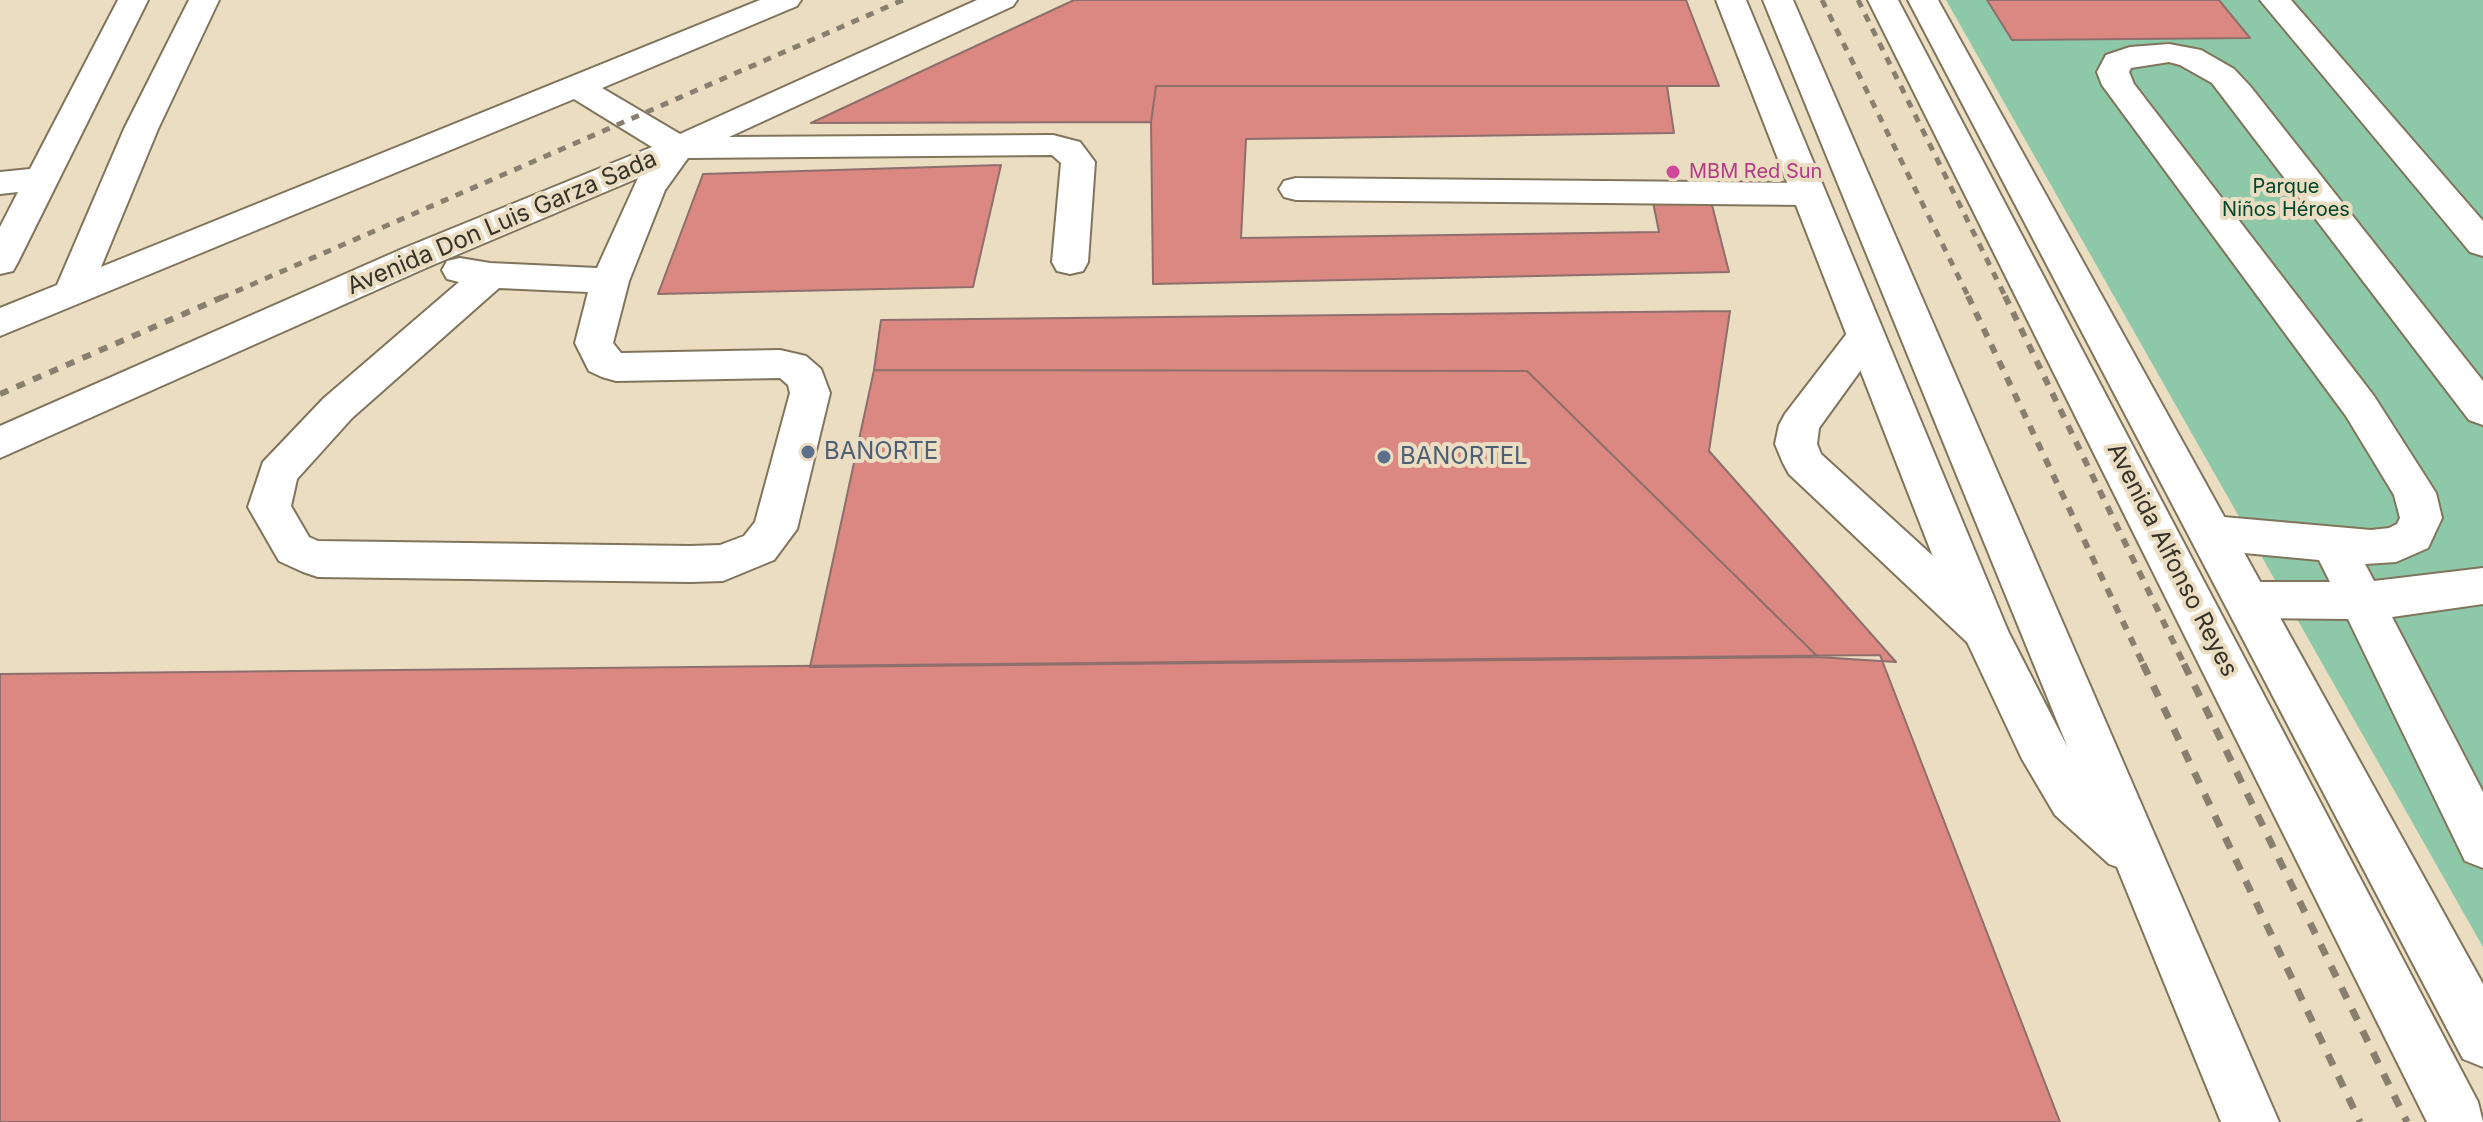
<!DOCTYPE html>
<html>
<head>
<meta charset="utf-8">
<style>
  body { margin:0 }
  canvas { display:block; background:#eaddc2 }
</style>
</head>
<body>
<canvas width="2483" height="1122"></canvas>
<script>
const g = document.querySelector('canvas').getContext('2d');
g.lineJoin = 'round';
function fillPath(path, color) { g.fillStyle = color; g.fill(path, 'evenodd'); }
const shape = rows => new Path2D(rows.map(r => 'M' + r).join(''));
function strokePath(path, color, width, dash) { g.strokeStyle = color; g.lineWidth = width; g.lineCap = dash ? 'butt' : 'round'; g.setLineDash(dash || []); g.stroke(path); }
function drawText(font, color, halo, rows, align = 'center') {
  g.font = font + ' Inter,sans-serif'; g.lineWidth = 8; g.setLineDash([]); g.textBaseline = 'middle'; g.strokeStyle = halo; g.fillStyle = color; for (const [text, x, y, turn = 0] of rows) {
    g.save(); g.translate(x, y); g.rotate((+turn || 0) * Math.PI / 180); g.textAlign = isNaN(turn) ? turn : align; if (halo) g.strokeText(text, 0, 0); g.fillText(text, 0, 0); g.restore();
  }
}
fillPath(shape([
  [1946,0,2483,0,2483,947]
]), '#8dc9a8');
const building = shape([
  [1074,0,1686,0,1719,86,1156,86,1151,122,811,123,1074,0],
  [1987,0,2219,0,2250,38,2012,40,1987,0],
  [1156,86,1667,86,1674,133,1246,139,1241,238,1659,232,1653,202,1711,201,1729,272,1153,284,1151,122,1156,86],
  [1001,165,973,287,658,294,703,174,1001,165],
  [1730,311,1709,451,1896,662,1818,657,1527,371,874,370,881,320,1730,311],
  [874,370,1527,371,1818,657,810,667,874,370],
  [1880,655,2060,1122,0,1122,0,674,1880,655]
]);
fillPath(building, '#da8881');
strokePath(building, '#8d6f6b', 2);
const minor = shape([
  [118,0,148,0,18,262,13,271,0,274,0,227,18,192,0,194,0,172,30,169,118,0],
  [189,0,219,0,158,129,101,267,760,0,801,0,797,6,602,88,680,134,977,0,1017,0,1013,6,729,137,1053,135,1080,142,1095,162,1088,262,1083,271,1070,274,1057,271,1052,262,1061,163,1052,155,688,158,665,190,629,281,613,343,621,353,780,350,806,356,821,369,830,393,797,529,774,560,723,581,690,582,318,577,303,572,279,561,248,507,263,462,324,398,459,282,447,279,442,270,447,261,460,258,490,263,597,268,638,178,428,267,0,458,0,426,402,249,652,147,574,99,0,336,0,308,57,285,124,129,189,0],
  [499,288,588,292,575,343,589,371,602,377,616,381,780,378,788,385,790,393,755,522,744,536,720,545,690,546,318,541,309,537,291,506,297,479,352,418,499,288],
  [2260,0,2291,0,2483,221,2483,256,2470,252,2260,0],
  [2169,44,2201,50,2234,69,2250,86,2483,381,2483,425,2469,420,2212,83,2180,65,2169,62,2131,68,2129,72,2134,84,2374,396,2436,493,2442,518,2428,548,2396,562,2365,564,2374,581,2483,568,2483,604,2392,617,2483,792,2483,868,2465,861,2348,619,2249,618,2233,613,2227,600,2233,587,2249,582,2330,582,2319,560,2212,550,2197,545,2190,533,2197,521,2212,516,2371,530,2389,528,2397,524,2400,518,2394,495,2346,416,2102,85,2097,72,2106,55,2130,47,2169,44],
  [1296,178,1808,183,1820,186,1825,194,1820,202,1808,205,1296,200,1284,197,1279,189,1284,181,1296,178],
  [1865,325,1879,328,1884,338,1819,428,1817,444,1821,454,2001,618,2008,631,2001,644,1985,650,1969,644,1789,474,1783,463,1775,444,1779,425,1785,414,1851,328,1865,325]
]);
const highway = shape([
  [1716,0,1746,0,2008,631,2068,748,1763,0,1793,0,2279,1122,2221,1122,2117,867,2109,864,2055,815,2022,759,1962,631,1716,0],
  [1868,0,1898,0,2478,1102,2483,1122,2427,1122,1868,0],
  [1908,0,1938,0,2483,984,2483,1067,2463,1059,1908,0]
]);
strokePath(minor, '#80755c', 4);
strokePath(highway, '#80755c', 4);
fillPath(minor, '#fff');
fillPath(highway, '#fff');
strokePath(shape([
  [1822,0,1969,298],
  [1858,0,2006,298],
  [221,298,903,0]
]), '#887f6e', 5, [8, 8]);
strokePath(shape([
  [1968,296,2144,666],
  [2005,296,2185,666],
  [0,394,225,296]
]), '#887f6e', 6, [9, 9]);
strokePath(shape([
  [2143,664,2360,1122],
  [2184,664,2407,1122]
]), '#887f6e', 7, [12, 12]);
for (const [x, y, r, color] of [
  [1673,172,8,"#d1479c"],
  [808,452,8,"#5c6f8a"],
  [1384,457,8,"#5c6f8a"]
]) { const dot = new Path2D(); dot.arc(x, y, r, 0, 2 * Math.PI); g.fillStyle = color; g.fill(dot); strokePath(dot, '#eaddc2', 3); }
drawText('20px', '#b23c85', '#eaddc2', [
  ["MBM Red Sun",1689,172]
], 'left');
drawText('20px', '#00472c', '#eaddc2', [
  ["Parque",2286,187],
  ["Niños Héroes",2286,210]
]);
drawText('24px', '#373228', '#eaddc2', [
  ["Avenida Don Luis Garza Sada",502,223,-23],
  ["Avenida Alfonso Reyes",2172,560,63]
]);
drawText('24px', '#4e5e75', '#eaddc2', [
  ["BANORTE",824,452],
  ["BANORTEL",1400,457]
], 'left');
</script>
</body>
</html>
